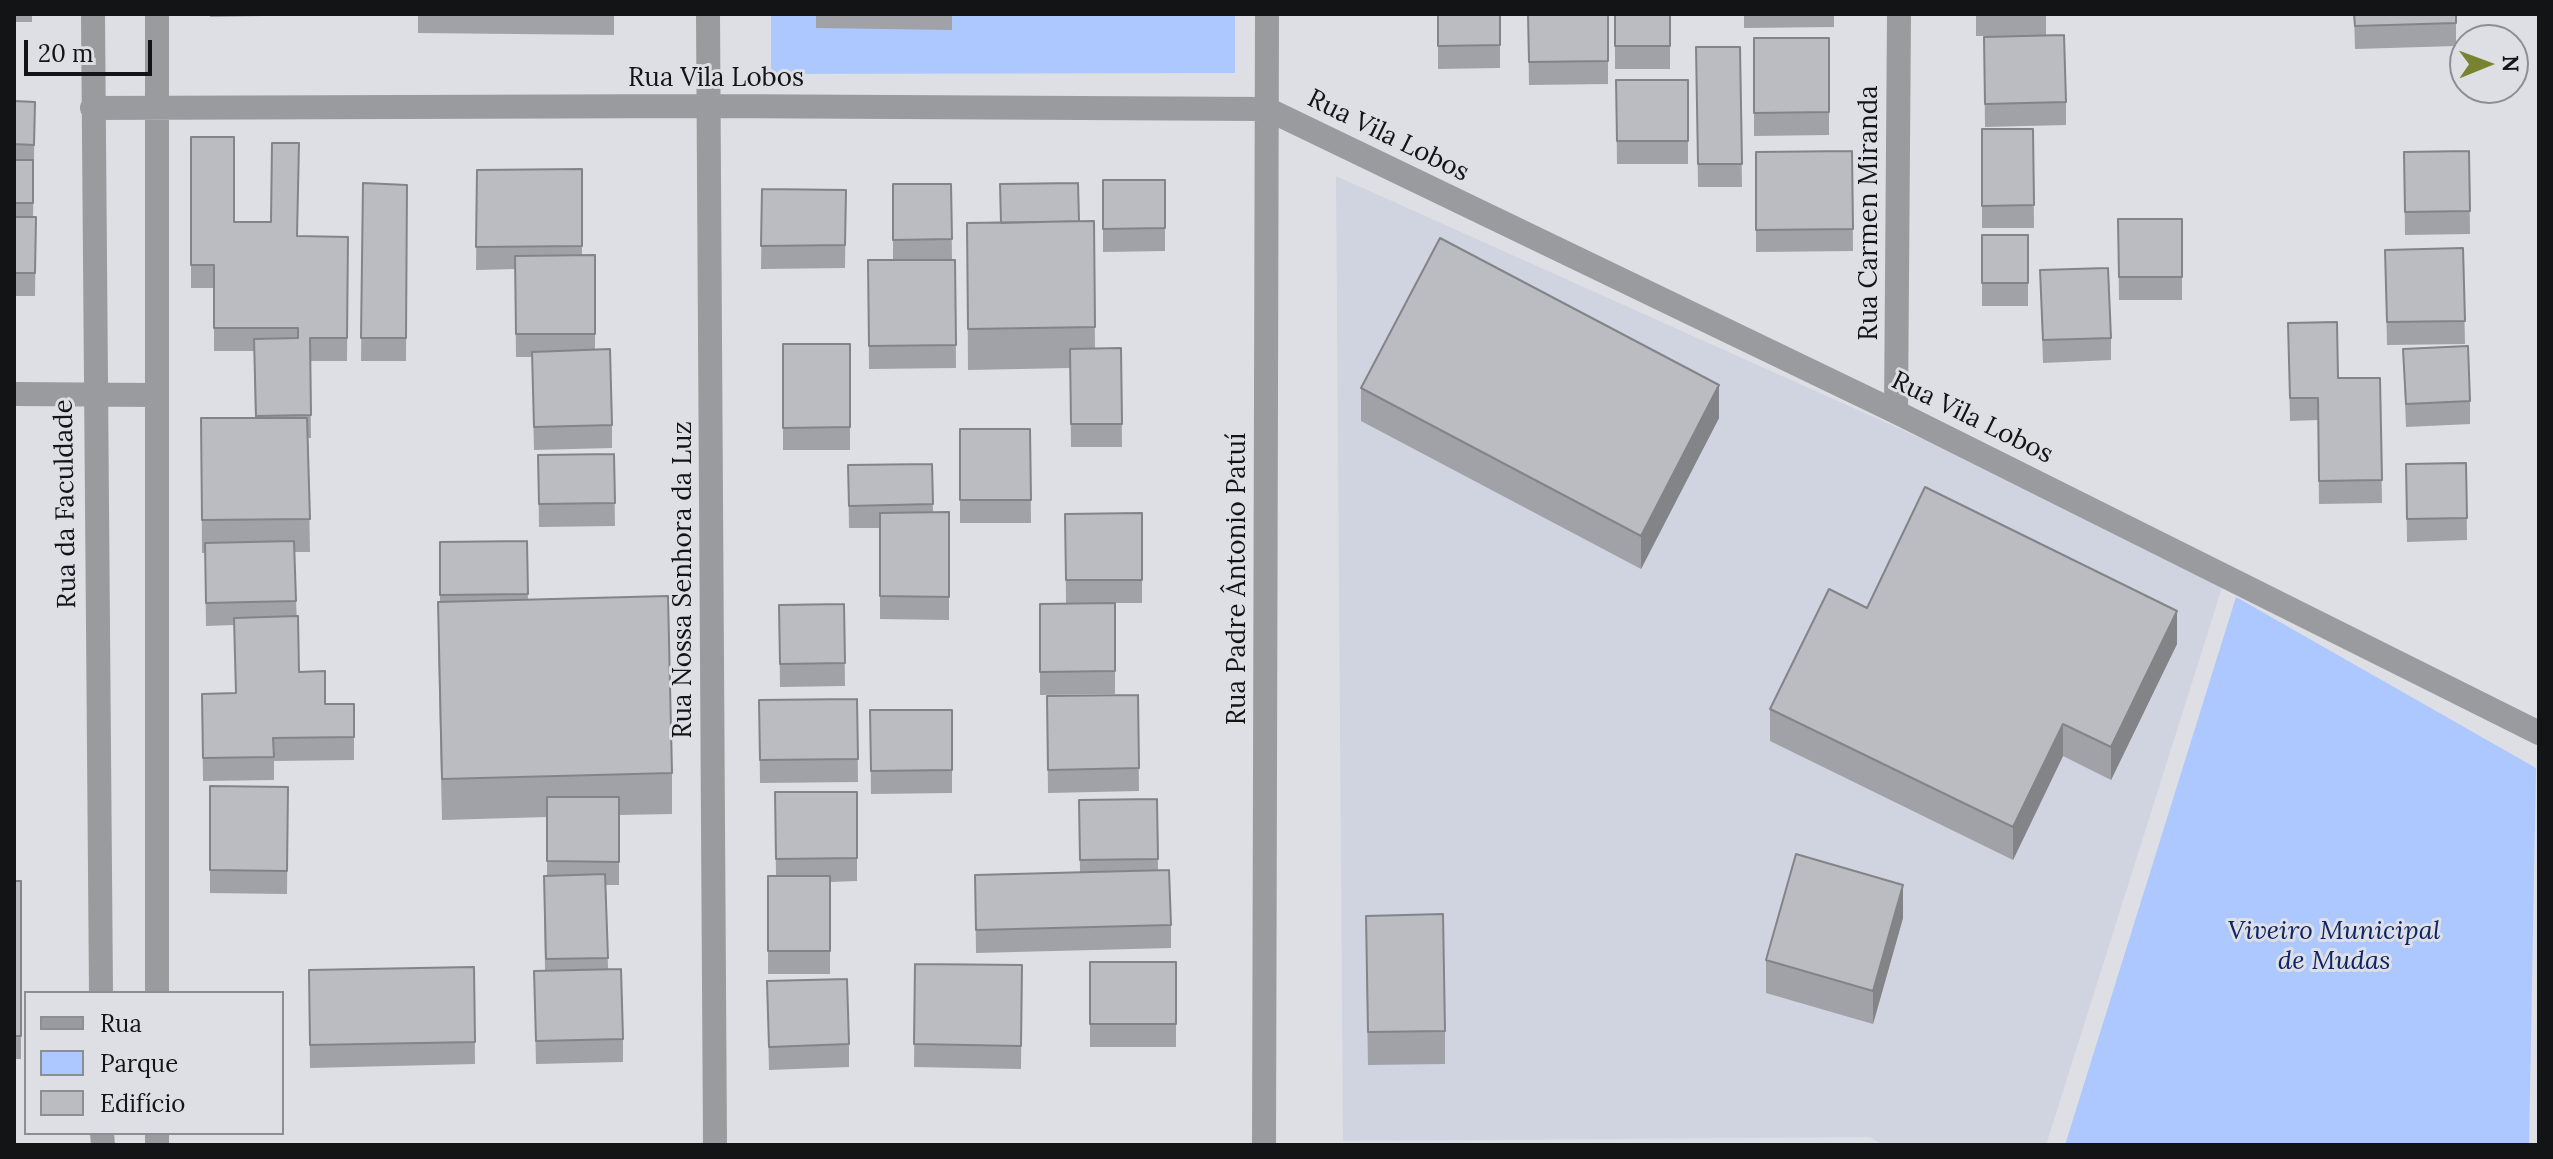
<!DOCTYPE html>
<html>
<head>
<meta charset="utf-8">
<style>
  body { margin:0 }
  #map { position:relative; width:2553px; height:1159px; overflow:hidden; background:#dddfe5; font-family:Lora,serif }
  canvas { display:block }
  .frame { position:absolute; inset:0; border:16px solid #131416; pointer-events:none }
  .legend { position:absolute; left:24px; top:991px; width:260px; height:144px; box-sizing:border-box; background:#dddfe5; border:2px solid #8c8e92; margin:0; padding:10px 14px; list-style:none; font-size:24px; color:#131416 }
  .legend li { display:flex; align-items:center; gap:16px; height:40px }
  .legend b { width:40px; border:2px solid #8c8e92 }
  .north { position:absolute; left:2449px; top:24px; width:80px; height:80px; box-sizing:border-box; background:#dddfe5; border:2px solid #8c8e92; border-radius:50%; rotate:89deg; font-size:22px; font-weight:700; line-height:32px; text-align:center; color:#131416 }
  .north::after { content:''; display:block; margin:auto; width:28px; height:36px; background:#79832f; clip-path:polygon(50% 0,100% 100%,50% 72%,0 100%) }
  .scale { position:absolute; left:24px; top:40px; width:128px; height:36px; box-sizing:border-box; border:4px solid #131416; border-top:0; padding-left:10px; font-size:24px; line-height:28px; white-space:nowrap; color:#131416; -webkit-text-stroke:6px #dddfe5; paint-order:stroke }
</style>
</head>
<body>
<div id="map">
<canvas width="2553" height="1159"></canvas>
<div class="frame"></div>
<ul class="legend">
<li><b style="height:10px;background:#9a9b9e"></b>Rua</li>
<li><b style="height:22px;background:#adc7ff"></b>Parque</li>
<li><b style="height:22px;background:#babcc2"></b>Edifício</li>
</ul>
<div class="north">N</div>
<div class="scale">20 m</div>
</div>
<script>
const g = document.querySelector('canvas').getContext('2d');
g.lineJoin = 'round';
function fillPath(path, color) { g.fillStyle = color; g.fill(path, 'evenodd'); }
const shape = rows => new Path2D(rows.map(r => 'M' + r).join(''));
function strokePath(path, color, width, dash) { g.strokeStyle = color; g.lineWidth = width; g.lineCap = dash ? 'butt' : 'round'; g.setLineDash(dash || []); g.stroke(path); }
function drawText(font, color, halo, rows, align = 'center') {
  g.font = font + ' Lora,serif'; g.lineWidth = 6; g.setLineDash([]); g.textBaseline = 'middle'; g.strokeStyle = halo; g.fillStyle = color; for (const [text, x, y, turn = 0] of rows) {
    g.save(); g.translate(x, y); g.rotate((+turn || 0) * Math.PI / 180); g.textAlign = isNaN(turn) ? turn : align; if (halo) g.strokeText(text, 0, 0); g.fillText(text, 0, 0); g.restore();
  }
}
fillPath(shape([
  [1336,176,2226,575,2046,1145,1883,1145,1870,1137,1343,1141]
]), '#cfd4e0');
fillPath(shape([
  [771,14,1235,14,1235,73,771,74],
  [2236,597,2536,768,2529,1145,2065,1145]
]), '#adc7ff');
strokePath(shape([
  [93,14,101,993],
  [708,14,715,1145],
  [92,108,709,106,1267,109,1896,412,2539,733],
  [14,394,155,395],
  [1896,412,1899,14],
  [157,993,157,14],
  [102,1133,103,1145],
  [157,1133,157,1145],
  [1264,1145,1267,14]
]), '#9a9b9e', 24);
fillPath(shape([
  [14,14,32,14,32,22,14,22],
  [210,14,318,14,318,15,210,17],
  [418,14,614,14,614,35,418,33],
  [816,14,952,14,952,30,816,28],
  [1438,14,1500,14,1500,68,1438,69],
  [1528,14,1608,14,1608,84,1529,85],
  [1615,14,1670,14,1670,69,1615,69],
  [1744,14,1834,14,1834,27,1744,28],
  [1976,14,2046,14,2046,35,2066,102,2066,125,1985,127,1984,37,2019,36,1976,36],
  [2354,14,2456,14,2456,46,2355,49],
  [1754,38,1829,38,1829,135,1754,136],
  [1696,47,1740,47,1742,187,1698,187],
  [14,80,14,101,35,102,33,217,36,217,35,296,14,296],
  [1616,80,1688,80,1688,164,1617,164],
  [1982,129,2033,129,2034,228,1982,228],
  [191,137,234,222,298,236,348,260,347,361,310,361,311,438,308,438,310,552,294,552,299,672,325,704,354,704,354,760,274,761,274,780,203,781,202,694,236,693,234,625,206,626,205,553,202,553,201,418,255,418,254,351,214,351,214,288,191,288],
  [1852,151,1853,251,1756,252,1756,152],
  [2469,151,2470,234,2405,235,2404,152],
  [582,169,582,255,595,255,595,350,612,425,612,448,534,450,532,357,516,357,515,269,476,270,477,170],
  [1103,180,1165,180,1165,251,1103,252],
  [363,183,407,185,406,361,361,361],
  [893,184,951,184,952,260,955,260,956,368,869,369,868,260,893,260],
  [762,189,846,190,845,268,761,269],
  [2118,219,2182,219,2182,300,2119,300],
  [1094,221,1095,349,1121,348,1122,447,1071,447,1070,368,968,370,967,223],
  [1982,235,2028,235,2028,306,1982,306],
  [2463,248,2465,344,2387,345,2385,250],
  [2040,270,2111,338,2111,360,2043,363],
  [2288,323,2338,378,2380,378,2382,503,2319,504,2318,420,2290,421],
  [783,344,850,344,850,450,783,450],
  [2403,349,2470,401,2470,424,2406,427],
  [1361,388,1719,418,1641,569,1361,421],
  [960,429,1030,429,1031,523,960,523],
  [614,454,615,526,539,527,538,455],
  [2466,463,2467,540,2407,542,2406,464],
  [932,464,933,512,949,512,949,620,880,619,880,528,849,528,848,465],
  [1142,513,1142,603,1066,603,1065,514],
  [527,541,528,600,672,773,672,814,619,815,619,885,606,885,608,969,623,1039,623,1062,536,1064,534,971,545,971,544,899,547,876,547,817,442,820,438,643,438,602,440,602,440,542],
  [1115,603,1115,694,1040,695,1040,604],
  [844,604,845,686,780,687,779,605],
  [2177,644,2111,780,2063,756,2013,860,1770,741,1770,709],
  [1138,695,1139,791,1048,793,1047,696],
  [857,699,858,782,760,783,759,700],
  [870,710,952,710,952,793,871,794],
  [210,786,288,787,287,894,210,893],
  [775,792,857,792,857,881,830,882,830,974,768,974,768,876,776,876],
  [1157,799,1158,871,1171,925,1171,948,976,953,975,875,1080,873,1079,800],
  [14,881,21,881,21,1059,14,1059],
  [1903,918,1873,1024,1766,993,1766,960],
  [1366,948,1445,1031,1445,1064,1368,1065],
  [1090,962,1176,962,1176,1047,1090,1047],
  [915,964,1022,965,1021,1069,914,1067],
  [474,967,475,1064,310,1068,309,970],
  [767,981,849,1044,849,1067,769,1070]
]), '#a0a2a7');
fillPath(shape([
  [1719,385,1719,418,1641,569,1641,536],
  [2177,611,2177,644,2111,780,2111,747],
  [2063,724,2063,756,2013,860,2013,827],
  [1903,885,1903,918,1873,1024,1873,991]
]), '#828488');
const building = shape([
  [1438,14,1500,14,1500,45,1438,46,1438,14],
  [1528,14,1608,14,1608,61,1529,62,1528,14],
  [1615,14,1670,14,1670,46,1615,46,1615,14],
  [2354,14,2456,14,2456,23,2355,26,2354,14],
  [2064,35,2066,102,1985,104,1984,37,2064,35],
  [1754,38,1829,38,1829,112,1754,113,1754,38],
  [1696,47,1740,47,1742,164,1698,164,1696,47],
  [1616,80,1688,80,1688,141,1617,141,1616,80],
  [14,101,35,102,34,145,14,144,14,101],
  [1982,129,2033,129,2034,205,1982,206,1982,129],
  [191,137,234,137,234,222,271,222,272,143,299,143,297,236,348,237,347,338,310,338,311,415,256,416,254,339,298,338,298,328,214,328,214,265,191,265,191,137],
  [1852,151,1853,229,1756,230,1756,152,1852,151],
  [2469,151,2470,211,2405,212,2404,152,2469,151],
  [14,160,33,160,33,203,14,203,14,160],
  [582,169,582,246,476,247,477,170,582,169],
  [1103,180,1165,180,1165,228,1103,229,1103,180],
  [363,183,407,185,406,338,361,338,363,183],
  [1078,183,1079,221,1001,223,1000,184,1078,183],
  [893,184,951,184,952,239,893,240,893,184],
  [762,189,846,190,845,245,761,246,762,189],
  [14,217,36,217,35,273,14,273,14,217],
  [2118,219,2182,219,2182,277,2119,277,2118,219],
  [1094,221,1095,327,968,329,967,223,1094,221],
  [1982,235,2028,235,2028,283,1982,283,1982,235],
  [1440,238,1719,385,1641,536,1361,388,1440,238],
  [2463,248,2465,321,2387,322,2385,250,2463,248],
  [595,255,595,334,516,334,515,256,595,255],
  [868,260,955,260,956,345,869,346,868,260],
  [2108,268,2111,338,2043,340,2040,270,2108,268],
  [2337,322,2338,378,2380,378,2382,480,2319,481,2318,398,2290,398,2288,323,2337,322],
  [783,344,850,344,850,427,783,428,783,344],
  [2468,346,2470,401,2406,404,2403,349,2468,346],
  [1121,348,1122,424,1071,424,1070,349,1121,348],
  [610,349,612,425,534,427,532,352,610,349],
  [201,418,307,418,310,519,202,520,201,418],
  [960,429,1030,429,1031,500,960,500,960,429],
  [614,454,615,503,539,504,538,455,614,454],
  [2466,463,2467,518,2407,519,2406,464,2466,463],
  [932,464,933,504,849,506,848,465,932,464],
  [1925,487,2177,611,2111,747,2063,724,2013,827,1770,709,1829,589,1867,608,1925,487],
  [949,512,949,597,880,596,880,513,949,512],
  [1142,513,1142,580,1066,580,1065,514,1142,513],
  [294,541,296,601,206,603,205,543,294,541],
  [527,541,528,594,440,595,440,542,527,541],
  [668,596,672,773,442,779,438,602,668,596],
  [1115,603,1115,671,1040,672,1040,604,1115,603],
  [844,604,845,663,780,664,779,605,844,604],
  [298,616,299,672,325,671,325,704,354,704,354,737,273,738,274,757,203,758,202,694,236,693,234,618,298,616],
  [1138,695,1139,768,1048,770,1047,696,1138,695],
  [857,699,858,759,760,760,759,700,857,699],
  [870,710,952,710,952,770,871,771,870,710],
  [210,786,288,787,287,871,210,870,210,786],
  [775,792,857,792,857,858,776,859,775,792],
  [547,797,619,797,619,862,547,861,547,797],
  [1157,799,1158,859,1080,860,1079,800,1157,799],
  [1796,854,1903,885,1873,991,1766,960,1796,854],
  [1169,870,1171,925,976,930,975,875,1169,870],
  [605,874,608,958,546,959,544,876,605,874],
  [768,876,830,876,830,951,768,951,768,876],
  [14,881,21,881,21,1036,14,1036,14,881],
  [1443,914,1445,1031,1368,1032,1366,916,1443,914],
  [1090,962,1176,962,1176,1024,1090,1024,1090,962],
  [915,964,1022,965,1021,1046,914,1044,915,964],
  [474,967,475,1042,310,1045,309,970,474,967],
  [621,969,623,1039,536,1041,534,971,621,969],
  [847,979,849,1044,769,1047,767,981,847,979]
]);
fillPath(building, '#babcc2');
strokePath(building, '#828488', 2);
drawText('26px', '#131416', '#dddfe5', [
  ["Rua Vila Lobos",716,79],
  ["Rua Vila Lobos",1388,136,26],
  ["Rua Carmen Miranda",1870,213,-90],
  ["Rua Vila Lobos",1972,418,26],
  ["Rua da Faculdade",66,504,-91],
  ["Rua Padre Ântonio Patuí",1238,579,-90],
  ["Rua Nossa Senhora da Luz",684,580,-90]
]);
drawText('italic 26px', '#0c2469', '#dddfe5', [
  ["Viveiro Municipal",2334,932],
  ["de Mudas",2334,962]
]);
</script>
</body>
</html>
